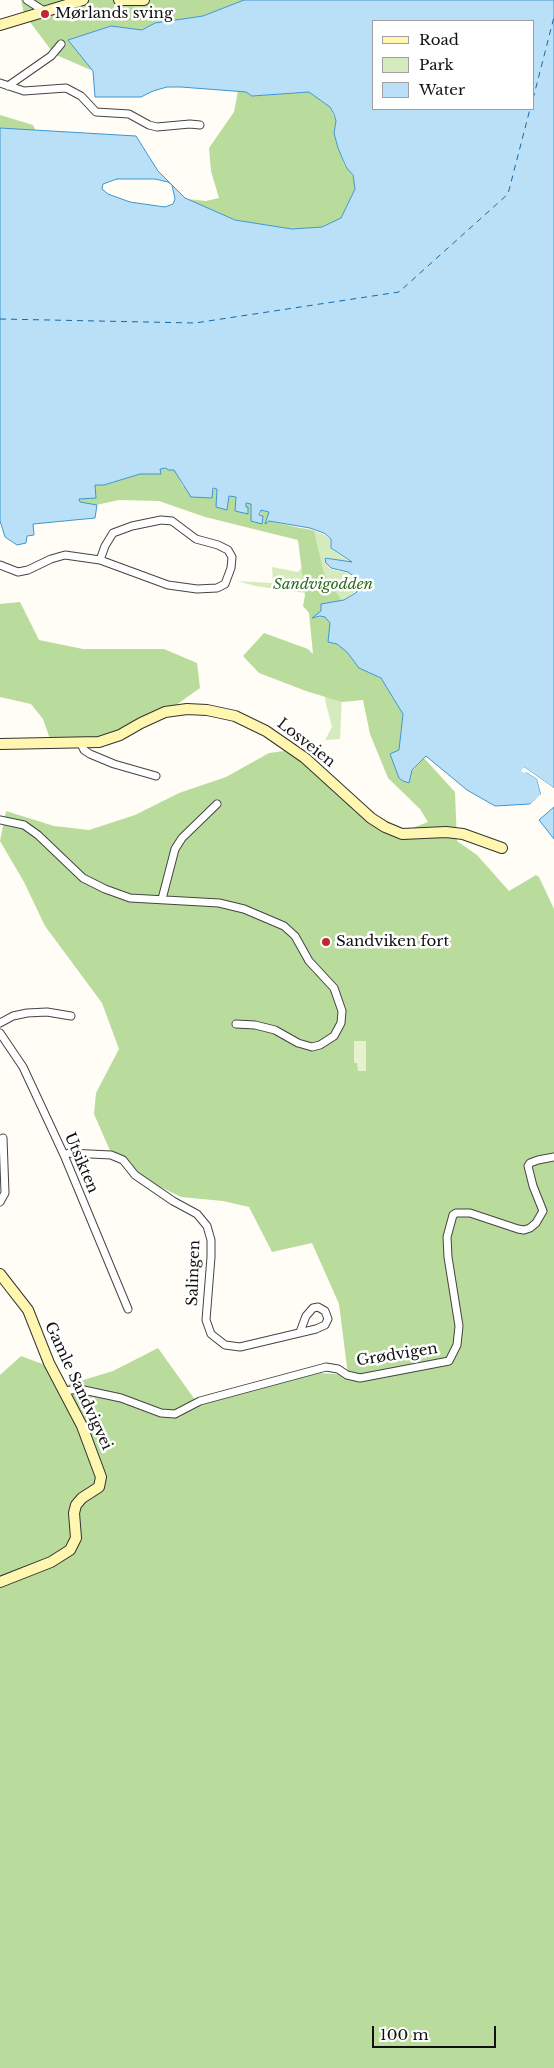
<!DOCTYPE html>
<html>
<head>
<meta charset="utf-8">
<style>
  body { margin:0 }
  #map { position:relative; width:554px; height:2068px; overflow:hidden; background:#fffdf5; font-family:"Libre Baskerville",serif }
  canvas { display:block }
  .legend { position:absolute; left:372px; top:20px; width:162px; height:90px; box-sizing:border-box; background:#fff; border:1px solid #a0a0a0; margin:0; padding:6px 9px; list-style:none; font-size:15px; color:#111 }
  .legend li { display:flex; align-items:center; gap:10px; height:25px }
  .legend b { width:25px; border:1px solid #a0a0a0 }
  .scale { position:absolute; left:372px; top:2026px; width:124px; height:22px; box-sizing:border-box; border:2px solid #111; border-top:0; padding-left:6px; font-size:15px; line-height:18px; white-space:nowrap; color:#111; -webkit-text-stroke:4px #fff; paint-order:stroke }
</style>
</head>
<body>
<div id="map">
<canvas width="554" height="2068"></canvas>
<ul class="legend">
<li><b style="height:6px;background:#fff6b0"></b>Road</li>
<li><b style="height:14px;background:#d5ebbd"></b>Park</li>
<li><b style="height:14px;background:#b9e0f7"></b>Water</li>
</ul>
<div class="scale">100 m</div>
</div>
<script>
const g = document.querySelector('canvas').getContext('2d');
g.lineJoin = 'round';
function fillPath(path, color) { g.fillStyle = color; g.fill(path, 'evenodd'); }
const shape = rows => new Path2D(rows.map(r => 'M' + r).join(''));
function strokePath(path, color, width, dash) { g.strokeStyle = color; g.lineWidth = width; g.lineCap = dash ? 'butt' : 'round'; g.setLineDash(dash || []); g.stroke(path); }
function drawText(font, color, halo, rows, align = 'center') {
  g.font = font + ' "Libre Baskerville",serif'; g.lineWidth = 5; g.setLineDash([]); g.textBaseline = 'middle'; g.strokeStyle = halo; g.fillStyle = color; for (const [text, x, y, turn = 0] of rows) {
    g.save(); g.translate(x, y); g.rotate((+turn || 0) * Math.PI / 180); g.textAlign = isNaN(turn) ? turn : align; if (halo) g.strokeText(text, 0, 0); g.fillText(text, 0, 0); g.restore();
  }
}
fillPath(shape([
  [301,528,310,529,323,534,330,539,331,549,350,562,324,557,326,564,330,569,348,573,354,578,357,588,356,591,344,600,336,602,342,696,340,739,325,740,332,727,325,700,328,669,311,619,306,593,255,586,238,581,273,583,272,567,298,572,307,561]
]), '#d5ebbd');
fillPath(shape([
  [21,0,244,0,203,16,155,23,142,30,111,26,68,40,93,71,54,54,24,14],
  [238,91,246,92,253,96,309,92,330,107,336,121,334,133,338,148,345,167,349,168,354,179,355,189,341,218,322,227,292,229,235,220,187,199,206,201,219,198,211,171,209,148,234,112],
  [0,115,33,125,36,131,0,128],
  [167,468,174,469,183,486,188,490,217,489,216,507,229,496,236,497,235,511,246,507,246,503,252,504,251,521,260,523,261,510,269,512,265,523,269,521,314,531,324,574,342,601,321,604,321,611,313,618,325,617,330,623,330,643,337,644,347,652,359,668,381,678,403,714,399,750,390,754,399,778,403,781,424,758,455,792,457,841,477,855,509,891,536,875,539,877,554,909,554,2068,0,2068,0,1375,21,1356,45,1365,67,1385,113,1371,158,1348,198,1404,320,1373,348,1375,339,1304,312,1243,272,1252,249,1207,223,1201,181,1197,140,1177,124,1160,115,1162,94,1114,96,1093,119,1049,102,1003,45,926,24,882,0,841,6,811,54,826,89,830,135,815,179,793,226,777,269,753,284,751,325,778,362,809,407,830,428,822,420,809,388,778,370,734,363,700,342,702,306,691,259,673,243,656,264,633,308,649,313,654,309,613,303,606,305,595,298,540,205,517,159,501,119,500,96,505,80,502,78,498,94,485,104,485,140,474,161,474,160,469],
  [20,602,39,640,83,649,164,649,197,663,200,688,176,705,136,727,98,741,50,739,43,719,31,704,0,697,0,604]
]), '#b9dc9c');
fillPath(shape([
  [354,1041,366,1041,366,1071,358,1071,357,1063,354,1063]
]), '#e6f2cf');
const water = shape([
  [244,0,554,0,554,788,524,767,526,772,537,779,541,795,530,804,495,806,467,790,426,756,412,770,409,783,403,781,399,778,390,754,399,750,403,714,381,678,359,668,347,652,337,644,328,642,330,623,325,617,320,616,312,618,321,611,321,604,344,600,357,592,358,588,355,577,348,572,331,568,326,563,325,558,352,562,331,548,331,539,324,533,310,528,269,521,265,524,269,512,261,510,259,515,263,516,262,524,251,521,251,504,246,503,246,507,248,507,248,514,235,511,236,497,229,496,227,510,216,507,217,489,213,488,212,498,191,497,174,470,168,470,166,468,160,469,161,474,140,474,104,485,95,485,96,498,79,499,80,502,97,505,95,518,33,524,34,535,27,536,26,543,17,545,5,537,0,521,0,128,136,136,158,171,185,198,235,220,292,229,322,227,341,218,355,189,353,175,346,167,338,148,334,133,336,121,334,114,330,107,309,92,252,96,246,92,181,87,167,87,153,91,141,97,95,97,93,71,68,40,111,26,142,30,155,23,203,16,244,0],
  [373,21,533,21,533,109,373,109,373,21],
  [117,179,155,179,168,182,172,185,175,199,173,204,165,207,130,202,108,194,102,189,103,184,117,179],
  [554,807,554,839,539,820,554,807]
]);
fillPath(water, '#b9e0f7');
strokePath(water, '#3f96cf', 1);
fillPath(shape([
  [524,767,554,788,554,790,540,781,543,795,531,806,527,807,541,794,537,779,526,772,525,773,521,771]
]), '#fffdf5');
strokePath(shape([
  [533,99,554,17],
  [0,319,195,323,399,292,508,194,530,109]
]), '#1768a6', 1, [6, 5]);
const street = shape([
  [27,0,44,11],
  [0,83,24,91,66,88,81,96,96,112,129,114,149,125,157,127,190,124,200,125],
  [8,86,51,56,61,44],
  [0,565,18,572,28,570,51,559,65,555,100,560,168,585,197,589,217,588,225,584,231,568,232,557,228,550,218,545,196,539,172,521,161,520,132,526,113,533,105,546,100,560],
  [81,744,84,750,90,754,114,764,156,776],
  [0,820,24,825,38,835,83,878,105,889,130,898,219,903,244,909,284,926,295,936,309,961,334,988,342,1011,341,1023,334,1036,320,1045,312,1047,298,1043,275,1030,255,1025,236,1024],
  [162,899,175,849,182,838,217,804],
  [0,1023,13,1016,27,1013,47,1012,71,1016],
  [0,1033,23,1067,64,1155,128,1309],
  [64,1155,69,1153,111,1155,123,1160,135,1175,173,1201,197,1214,207,1226,211,1240,211,1257,206,1320,211,1334,225,1345,240,1347,316,1329,325,1325,328,1319,325,1311,318,1307,313,1308,306,1316,300,1332],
  [0,1202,5,1193,3,1138],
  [64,1391,79,1389,121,1398,161,1413,175,1414,200,1401,326,1367,338,1369,347,1375,360,1378,449,1361,457,1345,459,1326,448,1257,447,1237,453,1215,456,1213,470,1213,518,1229,524,1230,530,1228,536,1223,543,1211,533,1186,528,1166,530,1163,538,1160,554,1157]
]);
const secondary = shape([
  [119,0,144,0],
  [0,25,83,0],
  [0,744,99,742,120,735,141,723,165,712,187,709,207,710,235,716,266,731,305,758,371,818,385,827,402,834,446,832,463,834,502,848],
  [0,1274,28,1310,49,1363,82,1426,101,1477,99,1487,82,1498,76,1505,74,1513,76,1538,70,1550,51,1562,0,1582]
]);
strokePath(street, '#444', 9);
strokePath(secondary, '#333', 12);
strokePath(street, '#fff', 7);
strokePath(secondary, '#fff6b0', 10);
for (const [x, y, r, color] of [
  [45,14,5,"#c4262e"],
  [326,942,5,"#c4262e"]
]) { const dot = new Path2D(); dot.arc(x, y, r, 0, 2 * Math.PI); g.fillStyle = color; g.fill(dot); strokePath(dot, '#fff', 2); }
drawText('15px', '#111', '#fff', [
  ["Mørlands sving",55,14],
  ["Sandviken fort",336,942]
], 'left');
drawText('italic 15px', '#2f6b1f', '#fff', [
  ["Sandvigodden",323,585]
]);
drawText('15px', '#111', '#fff', [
  ["Losveien",306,743,38],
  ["Utsikten",81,1163,67],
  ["Salingen",194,1273,-88],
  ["Grødvigen",397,1355,-9],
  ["Gamle Sandvigvei",78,1386,65]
]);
</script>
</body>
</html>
